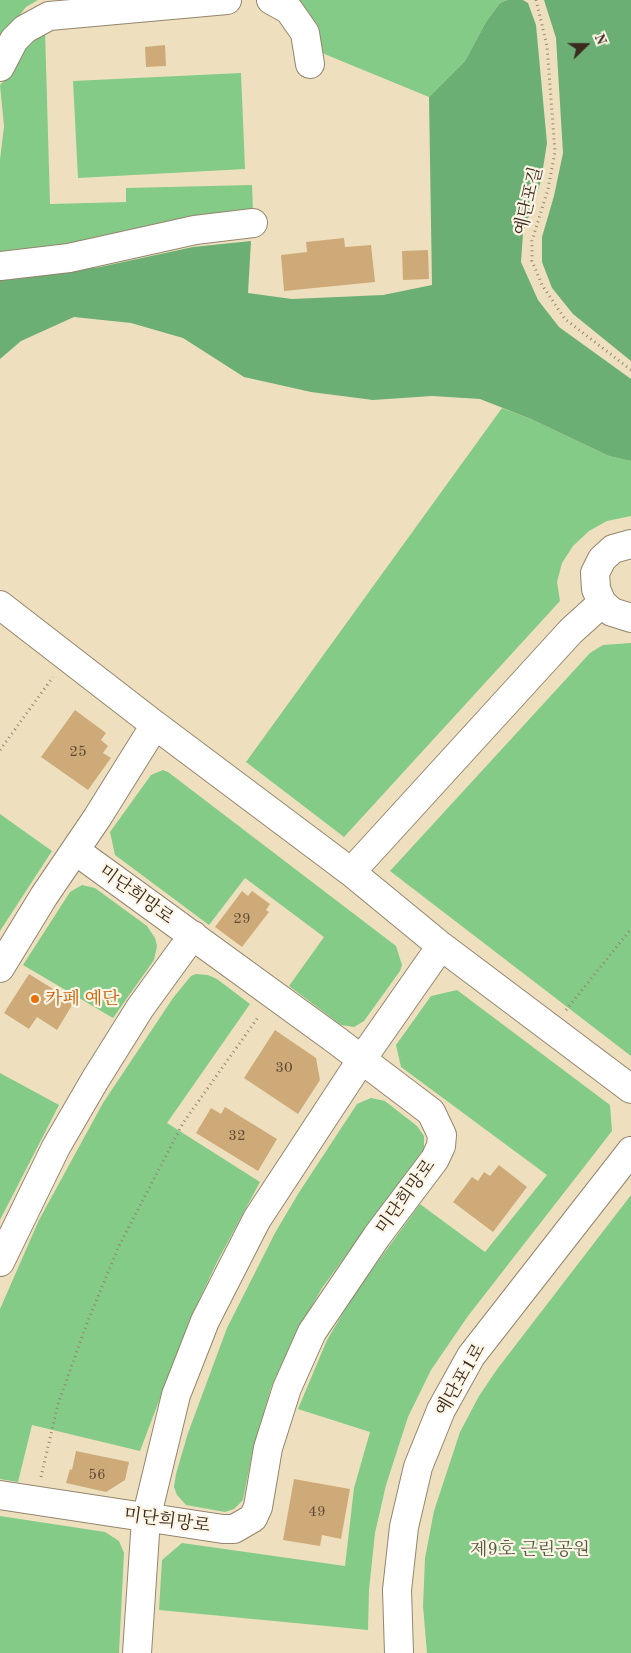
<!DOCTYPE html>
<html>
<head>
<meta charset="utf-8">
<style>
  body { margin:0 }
  #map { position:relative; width:631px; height:1653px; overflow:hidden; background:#eee0be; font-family:"Old Standard TT",serif }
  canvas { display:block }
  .north { position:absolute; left:561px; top:20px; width:50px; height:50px; -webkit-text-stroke:4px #fcf5e5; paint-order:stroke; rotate:68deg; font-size:14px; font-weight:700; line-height:20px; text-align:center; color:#3b2a1e }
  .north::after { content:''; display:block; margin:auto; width:18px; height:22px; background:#3b2a1e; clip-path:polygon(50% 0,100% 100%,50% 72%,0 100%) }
</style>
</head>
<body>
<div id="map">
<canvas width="631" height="1653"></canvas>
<div class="north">N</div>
</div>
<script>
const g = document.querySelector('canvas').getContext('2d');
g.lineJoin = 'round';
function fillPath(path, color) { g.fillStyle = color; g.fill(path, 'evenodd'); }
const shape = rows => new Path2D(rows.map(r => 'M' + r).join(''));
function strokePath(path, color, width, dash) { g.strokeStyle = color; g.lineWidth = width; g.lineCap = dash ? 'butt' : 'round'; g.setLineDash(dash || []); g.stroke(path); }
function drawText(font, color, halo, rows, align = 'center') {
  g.font = font + ' "Old Standard TT","Noto Serif KR",serif'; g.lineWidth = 4.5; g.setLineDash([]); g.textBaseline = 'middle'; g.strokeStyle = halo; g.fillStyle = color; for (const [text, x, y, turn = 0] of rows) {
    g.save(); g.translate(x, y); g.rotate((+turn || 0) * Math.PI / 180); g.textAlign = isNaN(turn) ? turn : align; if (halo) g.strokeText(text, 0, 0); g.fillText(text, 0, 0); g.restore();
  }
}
fillPath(shape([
  [0,0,38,0,26,7,0,40],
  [299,0,507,0,500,3,486,22,465,61,429,97,322,53,314,24],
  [45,30,50,204,126,202,126,188,252,185,253,211,196,216,57,247,0,255,0,160,4,126,0,85,12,71,21,51,32,36],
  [241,73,245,169,78,178,73,81],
  [502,408,531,419,609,456,631,461,631,516,607,521,589,531,573,546,562,563,557,582,560,601,344,837,246,762],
  [631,643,631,1056,390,871,590,653,603,645],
  [163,770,168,772,396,946,402,965,400,971,364,1021,354,1027,341,1025,289,986,324,937,245,878,209,925,115,855,110,832,151,775],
  [0,814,52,851,0,931],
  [82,885,95,888,147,926,155,938,157,946,154,960,113,1018,23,965,70,892],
  [196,974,208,975,217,979,250,1004,167,1123,260,1182,218,1260,190,1319,140,1451,32,1425,18,1482,0,1479,0,1309,39,1220,103,1103,173,998,191,976],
  [457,990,610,1105,612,1131,468,1316,431,1370,408,1417,386,1485,375,1533,369,1590,368,1630,159,1610,162,1560,182,1543,345,1566,354,1488,370,1432,298,1409,327,1340,355,1293,420,1204,485,1252,547,1175,401,1067,396,1045,431,996],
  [0,1073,59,1105,0,1220],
  [371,1098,385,1101,417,1126,424,1136,424,1149,322,1288,294,1337,271,1388,252,1454,243,1500,234,1509,225,1512,186,1505,177,1495,174,1487,176,1474,188,1433,227,1328,275,1233,298,1194,357,1104],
  [631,1195,631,1653,427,1653,423,1606,425,1558,434,1511,460,1432,479,1396,498,1368],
  [0,1516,105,1532,119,1541,124,1553,119,1653,0,1653]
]), '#84cb87');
fillPath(shape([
  [507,0,523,0,528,3,536,25,547,143,541,181,523,233,521,262,538,300,559,327,631,379,631,461,609,456,531,419,480,399,432,396,373,400,311,392,244,377,183,338,131,323,74,317,21,341,0,359,0,280,100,267,193,247,251,241,248,293,292,299,383,295,432,285,429,97,465,61,486,22,500,3],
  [544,0,631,0,631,361,573,314,552,288,542,262,542,237,554,196,563,153,556,38]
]), '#6baf74');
fillPath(shape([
  [165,45,166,66,146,67,145,47],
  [344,238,345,247,371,245,375,282,284,291,281,255,307,252,306,242],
  [428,250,429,279,403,280,402,251],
  [75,710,106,733,101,740,108,746,103,753,111,758,88,790,41,757],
  [242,891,248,896,252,891,270,904,266,910,269,912,242,947,215,927],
  [29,974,74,1002,57,1030,37,1017,29,1029,4,1013],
  [275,1030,316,1058,320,1080,298,1114,244,1078],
  [225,1107,277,1139,258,1171,196,1133,211,1108,221,1114],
  [499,1165,527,1187,493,1232,453,1202,472,1177,478,1181,484,1172,490,1176],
  [76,1451,129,1462,125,1480,106,1492,66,1483,70,1469,72,1470],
  [294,1479,350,1489,341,1539,322,1535,320,1546,283,1540]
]), '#ceaa79');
const minor = shape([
  [271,0,289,10,305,33,310,64],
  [0,67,14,40,25,29,49,16,227,0],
  [0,266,69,258,195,230,253,223],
  [631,544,613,549,602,559,595,573,596,589,602,603,612,612,631,618],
  [0,605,155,725],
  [351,872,571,631,602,603],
  [0,968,44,896,97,818,155,725,351,872,441,946,631,1089],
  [0,1262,56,1147,95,1080,140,1008,193,935],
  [0,1495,223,1529,234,1529,253,1518,258,1507,268,1448,287,1388,312,1332,377,1236,435,1159,441,1146,442,1135,431,1112,336,1040,76,851],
  [137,1653,146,1519,176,1395,205,1321,257,1219,362,1059,441,946],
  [399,1653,397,1590,404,1527,418,1467,441,1410,471,1356,631,1151]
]);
strokePath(minor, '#94856e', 30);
strokePath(shape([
  [536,0,547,46,555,152,548,189,532,241,532,261,542,285,565,319,631,370],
  [0,750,53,677],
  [566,1010,631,929],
  [41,1477,58,1404,87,1323,119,1246,183,1123,259,1016]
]), '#94856e', 3, [1, 4]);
strokePath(minor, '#fff', 28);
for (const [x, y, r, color] of [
  [35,999,5,"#e8710a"]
]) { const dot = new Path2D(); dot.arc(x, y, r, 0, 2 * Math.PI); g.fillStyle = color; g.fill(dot); strokePath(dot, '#fcf5e5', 2); }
drawText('15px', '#604a35', null, [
  ["25",78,752],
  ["29",242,919],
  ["30",284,1068],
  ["32",237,1136],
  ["56",97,1475],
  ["49",317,1512]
]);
drawText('18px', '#3b2a1e', '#fcf5e5', [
  ["예단포길",529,201,-76],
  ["미단희망로",136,895,36],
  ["미단희망로",406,1197,-54],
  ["예단포1로",461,1380,-60],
  ["미단희망로",167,1521,8]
]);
drawText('18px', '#c56008', '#fcf5e5', [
  ["카페 예단",45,999]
], 'left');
drawText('18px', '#515a3e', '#fcf5e5', [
  ["제9호 근린공원",530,1550]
]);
</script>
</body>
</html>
